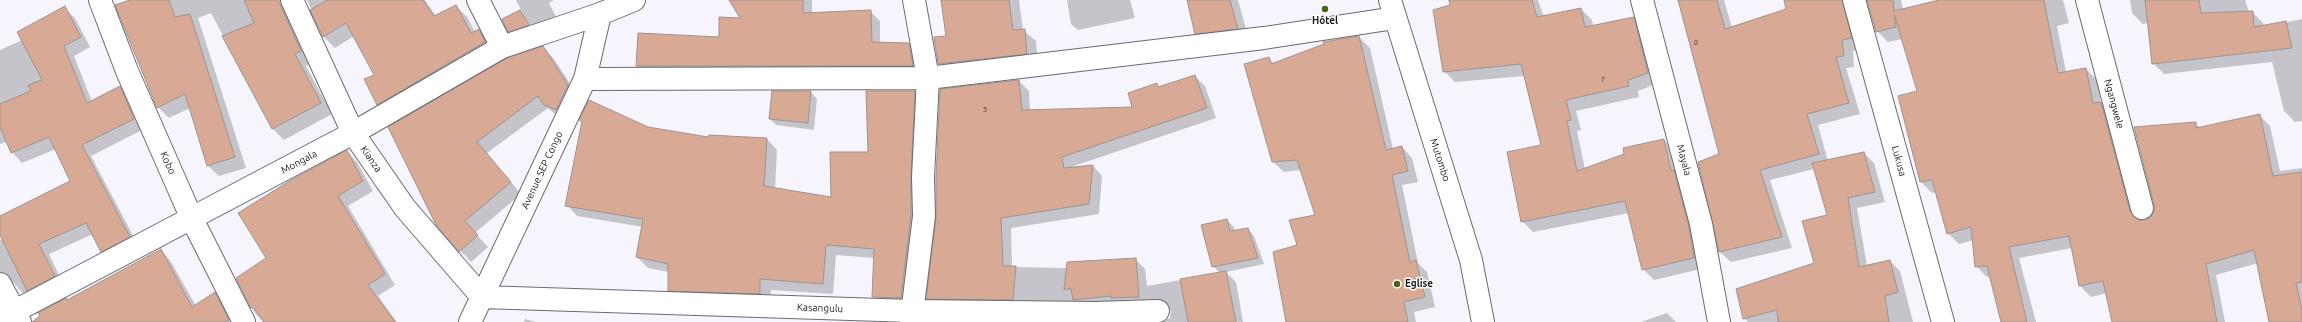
<!DOCTYPE html>
<html>
<head>
<meta charset="utf-8">
<style>
  body { margin:0 }
  canvas { display:block; background:#f6f5fd }
</style>
</head>
<body>
<canvas width="2302" height="322"></canvas>
<script>
const g = document.querySelector('canvas').getContext('2d');
g.lineJoin = 'round';
function fillPath(path, color) { g.fillStyle = color; g.fill(path, 'evenodd'); }
const shape = rows => new Path2D(rows.map(r => 'M' + r).join(''));
function strokePath(path, color, width, dash) { g.strokeStyle = color; g.lineWidth = width; g.lineCap = dash ? 'butt' : 'round'; g.setLineDash(dash || []); g.stroke(path); }
function drawText(font, color, halo, rows, align = 'center') {
  g.font = font + ' Ubuntu,sans-serif'; g.lineWidth = 3; g.setLineDash([]); g.textBaseline = 'middle'; g.strokeStyle = halo; g.fillStyle = color; for (const [text, x, y, turn = 0] of rows) {
    g.save(); g.translate(x, y); g.rotate((+turn || 0) * Math.PI / 180); g.textAlign = isNaN(turn) ? turn : align; if (halo) g.strokeText(text, 0, 0); g.fillText(text, 0, 0); g.restore();
  }
}
fillPath(shape([
  [132,0,298,0,312,62,306,66,332,114,284,140,273,129,211,13,198,18,246,168,219,176,207,165,190,108,169,118,158,107],
  [307,0,425,0,436,16,456,6,467,17,475,32,479,31,490,42,389,115,378,104,376,75,354,36,335,48,324,37],
  [516,0,554,0,549,3,559,23,520,42,509,31,503,20,522,12],
  [730,0,812,0,812,13,870,11,880,21,880,43,909,44,918,53,922,75,647,75,637,66,720,38,742,19],
  [942,0,1019,0,1023,30,1036,41,1038,65,951,75,939,64,947,37],
  [1067,0,1130,0,1135,18,1078,30,1071,24],
  [1188,0,1238,0,1249,40,1208,45,1196,33],
  [1450,0,1538,0,1544,17,1581,9,1592,20,1593,26,1633,18,1644,29,1658,83,1638,91,1639,97,1576,111,1581,130,1577,131,1585,169,1664,140,1675,151,1705,268,1654,280,1643,269,1629,213,1533,232,1522,221,1542,146,1525,76,1455,82,1444,71,1451,6],
  [1679,0,1724,0,1732,28,1788,9,1785,0,1860,0,1862,49,1853,51,1854,67,1846,68,1860,114,1818,125,1828,161,1864,153,1874,163,1885,202,1857,208,1867,266,1890,261,1900,271,1913,322,1748,322,1744,318,1815,263,1828,215,1814,169,1770,180,1792,248,1731,262,1720,252,1720,155],
  [1868,0,1901,0,1903,10,1943,0,2063,0,2069,23,2057,26,2066,72,2086,69,2097,80,2101,103,2112,114,2140,220,2145,221,2152,217,2155,205,2196,124,2200,128,2259,115,2270,126,2280,171,2302,168,2302,322,2270,322,2258,263,2216,275,2225,322,2113,322,2107,293,2091,297,2080,286,2072,248,2019,258,2036,322,2003,322,1991,277,1987,277,1976,266,1974,240,1959,244,1948,233,1936,192,1932,193,1921,182,1918,92,1902,39,1888,42,1877,31],
  [2130,0,2245,0,2249,12,2252,12,2263,23,2264,27,2302,19,2302,121,2295,122,2284,111,2272,62,2164,74,2153,63,2148,23,2143,24,2132,13],
  [64,8,75,18,90,47,74,56,92,102,120,88,130,98,144,129,91,156,139,247,112,261,102,251,93,234,49,254,64,286,28,299,14,283,5,283,0,287,0,240,3,238,0,232,0,217,71,181,56,149,22,163,12,152,7,142,0,144,0,50,22,40],
  [1359,37,1370,48,1393,149,1402,147,1412,158,1418,182,1402,185,1418,263,1427,272,1435,307,1414,312,1416,322,1287,322,1298,245,1316,216,1301,170,1284,172,1273,162,1269,58,1274,64],
  [543,47,554,59,579,97,557,116,548,108,487,153,521,194,475,233,488,247,471,262,437,224,389,128],
  [1195,76,1205,86,1216,118,1071,167,1093,166,1102,176,1099,214,1011,228,1012,267,1067,268,1135,259,1145,269,1147,286,1220,273,1213,266,1227,220,1234,227,1235,231,1248,229,1254,236,1264,264,1226,272,1236,282,1243,322,1163,322,1170,318,1171,311,1168,308,938,301,928,291,1019,81,1029,91,1030,111,1134,108,1157,85,1160,88],
  [811,92,817,99,814,130,776,125,770,119],
  [914,92,925,102,913,300,884,298,873,287,875,258,836,255,833,294,771,290,770,304,679,301,669,290,669,272,648,268,637,257,643,227,577,216,567,205,583,122,580,120,648,128,709,139,709,136,767,139,777,150,775,189,832,198],
  [347,152,357,162,373,191,348,206,395,285,378,296,397,322,263,322,255,313,237,279,268,258],
  [160,250,170,260,196,306,215,294,224,303,234,322,101,322],
  [1667,313,1676,322,1641,322],
  [525,319,536,322,524,322]
]), '#0003');
const building = shape([
  [130,0,169,0,175,17,190,14,235,157,207,166,185,94,157,108,115,5,130,0],
  [244,0,278,0,301,51,295,54,321,103,272,129,222,36,254,23,244,0],
  [327,0,423,0,434,16,456,5,471,33,479,29,485,42,377,105,364,79,374,75,346,23,323,37,310,10,327,0],
  [729,0,803,0,803,13,871,10,872,42,909,43,913,66,636,66,638,33,719,37,719,17,740,18,729,0],
  [941,0,1009,0,1013,30,1025,29,1027,54,938,64,934,37,946,36,941,0],
  [1187,0,1230,0,1238,29,1195,34,1187,0],
  [1449,0,1532,0,1537,17,1581,8,1585,27,1634,17,1648,73,1628,80,1629,86,1566,100,1571,120,1567,121,1577,171,1624,154,1623,148,1664,139,1671,171,1674,170,1689,227,1694,258,1642,270,1625,201,1521,222,1507,152,1541,145,1521,64,1443,72,1433,10,1450,5,1449,0],
  [1678,0,1717,0,1725,29,1786,9,1784,0,1842,0,1852,38,1842,40,1844,56,1836,57,1849,103,1807,114,1819,154,1760,170,1782,237,1719,252,1698,162,1719,154,1678,0],
  [1867,0,1893,0,1894,11,1939,0,2044,0,2058,73,2086,68,2093,103,2101,102,2130,211,2138,220,2145,220,2150,217,2154,212,2154,205,2134,127,2196,122,2196,128,2260,114,2273,176,2302,172,2302,282,2296,283,2302,310,2302,322,2269,322,2254,250,2206,264,2217,322,2112,322,2103,281,2079,286,2069,236,2009,247,2027,322,2001,322,1987,266,1975,267,1971,227,1947,234,1932,180,1920,182,1898,96,1917,91,1894,14,1896,27,1876,32,1867,0],
  [2145,0,2199,0,2201,13,2253,11,2254,27,2286,21,2292,48,2152,64,2145,0],
  [65,6,81,37,64,46,87,103,120,86,134,119,82,145,130,237,101,252,86,223,39,244,55,276,27,291,0,235,0,216,70,181,49,137,11,153,0,127,0,104,31,91,28,85,42,80,17,32,65,6],
  [520,10,529,25,508,32,502,19,520,10],
  [1359,36,1386,150,1402,146,1408,171,1392,175,1410,262,1416,260,1425,297,1404,302,1408,322,1286,322,1273,252,1297,245,1289,220,1315,215,1297,160,1272,162,1244,64,1269,57,1271,64,1324,44,1323,42,1359,36],
  [543,46,568,85,556,110,544,105,538,96,477,142,511,182,465,221,478,235,459,252,436,225,388,127,507,58,543,46],
  [1195,75,1207,108,1062,157,1064,168,1093,165,1089,204,1001,218,1003,266,1016,266,1013,300,926,299,936,217,936,177,940,89,1019,80,1022,110,1132,107,1128,93,1157,83,1158,87,1195,75],
  [772,91,811,91,808,123,769,119,772,91],
  [866,91,915,91,911,176,911,215,901,298,872,297,874,249,826,245,823,284,760,279,760,294,668,291,668,264,636,257,643,219,565,206,582,121,579,120,589,100,648,127,708,137,709,135,767,138,764,186,831,197,830,152,868,152,866,91],
  [347,150,363,181,338,196,385,274,368,285,395,322,264,322,253,307,251,308,236,278,266,258,238,213,291,180,347,150],
  [1864,152,1875,192,1848,198,1859,267,1890,260,1898,292,1885,296,1889,322,1778,322,1777,310,1743,319,1736,289,1814,263,1802,221,1827,215,1812,163,1864,152],
  [1227,219,1230,231,1248,228,1258,258,1212,267,1201,225,1227,219],
  [161,249,192,307,215,292,229,320,224,322,32,322,40,316,38,313,66,298,67,300,161,249],
  [1136,258,1139,297,1111,298,1111,296,1073,300,1071,289,1064,289,1067,262,1136,258],
  [1226,271,1236,322,1188,322,1180,279,1226,271]
]);
fillPath(building, '#d8aa95');
strokePath(building, '#9d938e', 1);
const minor = shape([
  [100,0,127,71,192,219,244,322],
  [292,0,353,133,405,208,482,297,912,311,1095,313,1158,311],
  [478,0,502,47],
  [1390,0,1471,260,1483,322],
  [1642,0,1701,224,1719,322],
  [1854,0,1943,322],
  [2087,0,2142,208],
  [585,79,928,78,1264,38,1395,18],
  [0,284,20,322],
  [0,319,353,133,502,47,600,14,634,0],
  [470,322,585,79,600,14],
  [911,322,924,216,923,177,928,78,914,0]
]);
strokePath(minor, '#6b6a72', 24);
strokePath(minor, '#fff', 22);
for (const [x, y, r, color] of [
  [1325,9,4,"#486416"],
  [1397,284,4,"#486416"]
]) { const dot = new Path2D(); dot.arc(x, y, r, 0, 2 * Math.PI); g.fillStyle = color; g.fill(dot); strokePath(dot, '#fff', 1.5); }
drawText('8px', '#4a3e3c', null, [
  ["8",1696,42],
  ["7",1603,79],
  ["5",985,109]
]);
drawText('bold 10px', '#1a1a1e', '#fff', [
  ["Hôtel",1325,21],
  ["Eglise",1405,284,"left"]
]);
drawText('10px', '#1a1a1e', '#fff', [
  ["Ngangwele",2114,104,75],
  ["Kianza",371,159,55],
  ["Mutombo",1440,160,72],
  ["Mayala",1684,160,75],
  ["Lukusa",1899,161,75],
  ["Mongala",299,162,-28],
  ["Kobo",168,163,66],
  ["Avenue SEP Congo",542,170,-65],
  ["Kasangulu",820,308,2]
]);
</script>
</body>
</html>
